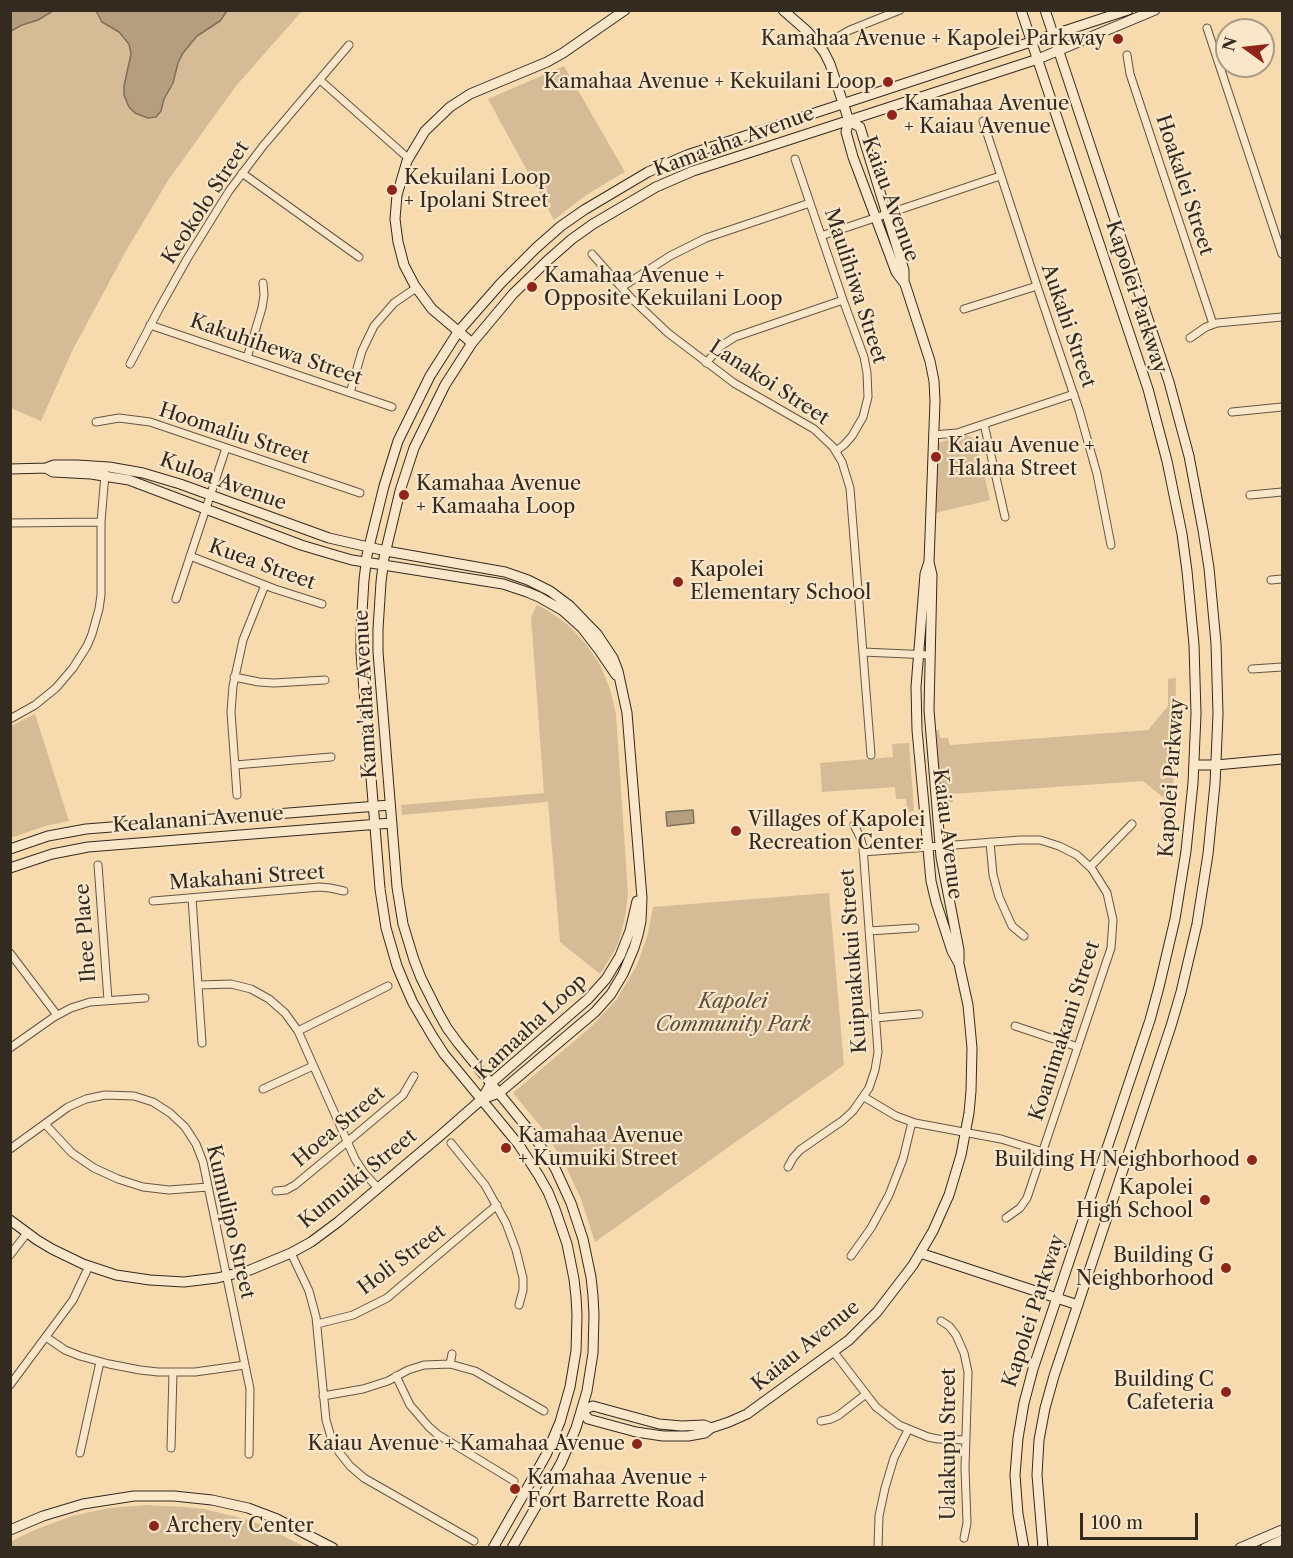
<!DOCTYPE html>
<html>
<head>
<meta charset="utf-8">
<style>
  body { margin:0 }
  #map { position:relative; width:1293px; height:1558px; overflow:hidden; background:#f7daae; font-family:"Libre Caslon Text",serif }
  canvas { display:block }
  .frame { position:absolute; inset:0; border:12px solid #332a20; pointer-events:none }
  .north { position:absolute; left:1215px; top:18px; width:60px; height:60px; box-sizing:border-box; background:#fae7ca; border:2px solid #aa9b86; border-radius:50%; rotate:285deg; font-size:16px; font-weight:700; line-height:24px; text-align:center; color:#332a20 }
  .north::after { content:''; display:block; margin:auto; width:21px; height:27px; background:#8f2418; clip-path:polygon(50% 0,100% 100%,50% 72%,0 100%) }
  .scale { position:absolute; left:1080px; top:1513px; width:118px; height:27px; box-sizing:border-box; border:3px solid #332a20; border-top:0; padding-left:8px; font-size:18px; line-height:21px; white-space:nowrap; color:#332a20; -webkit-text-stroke:4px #fae7ca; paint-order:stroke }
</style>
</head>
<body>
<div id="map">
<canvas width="1293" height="1558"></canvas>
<div class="frame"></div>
<div class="north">N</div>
<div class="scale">100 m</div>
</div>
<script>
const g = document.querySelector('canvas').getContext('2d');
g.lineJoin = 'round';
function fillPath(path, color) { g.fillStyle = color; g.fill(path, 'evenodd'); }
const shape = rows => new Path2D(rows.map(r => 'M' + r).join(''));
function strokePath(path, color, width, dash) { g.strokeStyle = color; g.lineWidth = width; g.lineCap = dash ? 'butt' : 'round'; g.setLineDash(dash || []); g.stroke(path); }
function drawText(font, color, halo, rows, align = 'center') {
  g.font = font + ' "Libre Caslon Text",serif'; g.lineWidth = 4.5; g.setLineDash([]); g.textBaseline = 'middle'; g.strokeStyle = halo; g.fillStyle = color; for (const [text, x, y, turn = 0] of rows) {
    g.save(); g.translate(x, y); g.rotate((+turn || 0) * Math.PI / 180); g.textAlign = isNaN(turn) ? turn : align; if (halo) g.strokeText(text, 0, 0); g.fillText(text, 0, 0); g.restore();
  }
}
fillPath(shape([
  [10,11,302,11,236,86,169,179,126,251,72,351,41,421,11,408],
  [564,66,625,172,586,195,554,220,488,99],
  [966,435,973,438,977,443,990,500,931,514,936,445,941,442],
  [537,605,547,610,567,624,585,643,593,654,600,665,610,689,616,714,628,894,625,917,619,941,614,952,600,974,560,942,548,802,402,815,401,805,544,793,531,617],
  [1176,678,1174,773,1170,828,1161,828,1164,798,1143,781,952,794,953,802,944,803,944,811,936,811,929,731,939,730,940,738,948,738,950,745,1148,730,1168,706,1168,679],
  [35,714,69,821,45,826,11,838,11,726],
  [909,743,914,811,907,812,906,799,896,799,895,787,822,792,820,763,893,757,892,744],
  [829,893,844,1065,595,1242,581,1199,564,1162,542,1128,513,1093,592,1026,617,999,637,965,647,937,653,907],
  [146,1505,185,1507,204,1509,241,1518,260,1524,305,1547,11,1547,11,1542,20,1537,37,1529,72,1516,109,1508]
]), '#d6bc96');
const water = shape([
  [11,10,53,10,53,11,38,20,22,25,11,31,11,10],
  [96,11,227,11,220,21,197,36,183,53,178,63,173,83,164,99,161,111,156,117,148,118,135,113,129,107,124,95,124,86,131,54,129,44,119,32,102,22,96,11],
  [693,810,694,823,667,826,666,812,693,810]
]);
fillPath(water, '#b49e7e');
strokePath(water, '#807058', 1.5);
const street = shape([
  [1207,28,1282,254],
  [820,47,850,30,900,10],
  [1127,55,1130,74,1213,324],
  [320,80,408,158],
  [983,121,1037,286,1079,410,1097,474,1111,545],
  [795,159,843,300,864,357,867,373,868,397,863,417,852,436,844,445,836,451],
  [242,173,359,257],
  [821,236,1000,176],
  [592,254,630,297,668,333,734,383,814,429,833,447,842,462,850,488,871,755],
  [622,287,670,256,706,238,810,203],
  [964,309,1037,286],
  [150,325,392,407],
  [1190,338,1206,327,1217,323,1282,317],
  [247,358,262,308,264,295,263,283],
  [706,363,721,346,735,337,843,300],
  [130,364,159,309,187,259,229,191,263,146,349,45],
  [350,393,362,351,374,326,394,303,416,288],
  [1232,412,1282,407],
  [96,422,119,418,150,422,360,493],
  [984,424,1005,517],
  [933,435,957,433,1074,394],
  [1250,495,1282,492],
  [10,523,101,522],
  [190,556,275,589,322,604],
  [1271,580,1282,579],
  [176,599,226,448],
  [863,652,930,655],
  [1252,669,1282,667],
  [234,677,259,682,274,683,325,680],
  [10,719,35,705,56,688,73,668,87,646,92,634,99,609,101,595,101,522,105,474],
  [235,765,331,757],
  [237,795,231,712,233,686,243,640,265,585],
  [990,842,993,875,999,897,1012,926,1024,936],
  [863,852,1020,840,1040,840,1059,846,1077,855,1092,869,1107,893,1113,920,1111,948,1027,1198,1020,1208,1006,1218],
  [98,865,108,1000],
  [1090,867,1132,824],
  [192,898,202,1043],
  [153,901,320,887,330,888,344,891],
  [869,931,915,928],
  [10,953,57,1015],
  [199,985,231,984,251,989,269,999,285,1013,298,1031,355,1159,364,1173,378,1188],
  [875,1018,919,1014],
  [1015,1026,1078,1047],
  [298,1031,388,986],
  [10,1048,54,1017,71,1008,90,1002,145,998],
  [263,1089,313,1066],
  [864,1097,896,1116,915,1123,1001,1139,1043,1152],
  [45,1124,72,1153,94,1168,118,1179,143,1187,169,1190,208,1187],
  [451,1143,485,1185,506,1223,516,1250,523,1278,523,1290,519,1305],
  [10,1149,68,1107,86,1099,105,1095,134,1096,153,1102,170,1113,185,1127,196,1144,203,1162,245,1365,250,1389,249,1454],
  [788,1167,793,1158,800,1150,842,1121,853,1111,869,1088,875,1070,878,1052,863,847,860,837,854,825],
  [276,1191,286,1190,295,1185,347,1142,403,1095,414,1076],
  [291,1253,309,1291,316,1317,326,1420,331,1437,339,1452,350,1466,364,1478,474,1541],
  [10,1255,27,1233],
  [851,1256,871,1228,889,1195,903,1159,912,1122],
  [941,1321,949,1326,956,1335,964,1353,968,1372,965,1468,967,1523,964,1538],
  [317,1324,353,1315,387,1298,497,1205],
  [46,1337,65,1350,80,1356,109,1364,140,1370,158,1372,195,1372,245,1365],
  [833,1351,876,1407,899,1425,928,1437,938,1439,966,1440],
  [450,1364,452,1354],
  [396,1376,410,1405,429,1427,437,1434,514,1481],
  [10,1385,73,1300,89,1266],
  [323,1396,363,1389,388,1381,408,1370,424,1365,450,1364,475,1371,544,1411],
  [821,1421,831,1419,839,1415,866,1394],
  [171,1448,173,1372],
  [80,1453,100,1362],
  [878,1548,879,1516,885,1488,894,1458,908,1430]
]);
const secondary = shape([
  [783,10,808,32,824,52,830,64,849,121],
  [1021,10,1148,389,1167,461,1182,534,1187,571,1194,645,1196,714,1193,783,1186,851,1175,919,1159,987,1150,1020,1033,1369,1024,1403,1018,1438,1015,1475,1018,1514,1024,1548],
  [849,121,846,132,853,157,896,272,905,284,930,361,934,381,935,401,929,562,932,575,929,710,941,857,959,950,959,961],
  [849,121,860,127,904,270,904,282],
  [472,343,432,309,415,286,404,265,398,242,395,219,397,195,407,161,425,131,450,107,470,94,547,62,563,53,625,10],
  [46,468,53,472,91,474,129,480,301,545,338,556,352,560,503,584,527,592,539,597,562,610,582,628,599,650,616,675],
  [10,469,46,468,54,465,77,465,109,467,143,473,180,484,329,538,386,551,505,572,528,580,550,591,570,606,597,634,613,658,618,671,627,713,642,898,641,921,638,935,634,948,623,974,611,994,595,1012,499,1093,482,1099],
  [1194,765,1216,765,1282,759],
  [10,849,48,836,86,829,390,805],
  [10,868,52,854,88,847,392,823],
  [10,1220,37,1240,52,1249,83,1264,116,1275,150,1280,184,1282,217,1278,250,1270,291,1253,311,1242,338,1222,441,1135,482,1099,491,1083,588,999,606,979,620,956,630,931,637,901],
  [920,1253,1078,1305],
  [582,1410,588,1419,636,1432,663,1436,688,1436,705,1433,711,1428,729,1422,747,1414,849,1340,877,1312,913,1265,933,1231,949,1195,961,1155,969,1113,971,1091,972,1048,968,1005,959,964,952,951,936,902,931,881,917,730,916,687,925,574,929,562],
  [582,1410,593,1406,659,1424,682,1426,704,1425,711,1428],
  [10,1530,43,1516,83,1504,134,1496,174,1496,212,1500,248,1508,277,1519,333,1548],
  [493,1548,546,1455,560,1422,570,1387,576,1351,577,1315,576,1297,574,1279,567,1244,555,1209,548,1192,539,1176,519,1145,444,1054,433,1037,413,1003,405,985,397,966,386,928,380,889,361,653,361,628,364,580,367,555,384,486,398,441,430,376,458,332,501,283,536,248,561,226,584,210,648,172,687,155,1128,10],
  [512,1548,561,1463,576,1428,587,1391,593,1353,594,1315,593,1296,591,1277,583,1239,571,1203,555,1168,533,1135,458,1043,447,1028,438,1012,421,978,414,960,403,924,397,887,378,652,378,629,381,582,384,558,400,491,414,448,445,385,472,343,513,294,548,260,572,239,593,224,656,187,693,171,1038,59,1155,10],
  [1043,1548,1037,1475,1039,1440,1045,1408,1054,1376,1171,1026,1181,992,1197,924,1208,854,1215,784,1218,714,1216,643,1209,568,1203,530,1189,456,1169,382,1045,10],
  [1240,1548,1282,1530],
  [1265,1548,1282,1540]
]);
strokePath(street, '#645644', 9);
strokePath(secondary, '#332a20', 11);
strokePath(street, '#fae7ca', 7);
strokePath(secondary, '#fae7ca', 9);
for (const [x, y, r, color] of [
  [1118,39,6,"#8f2418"],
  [888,82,6,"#8f2418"],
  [892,115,6,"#8f2418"],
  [392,190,6,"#8f2418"],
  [532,287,6,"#8f2418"],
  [936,457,6,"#8f2418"],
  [404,495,6,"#8f2418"],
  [678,582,6,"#8f2418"],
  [736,831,6,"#8f2418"],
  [506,1148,6,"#8f2418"],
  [1252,1160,6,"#8f2418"],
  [1205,1200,6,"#8f2418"],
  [1226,1268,6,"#8f2418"],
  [1226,1392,6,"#8f2418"],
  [637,1444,6,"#8f2418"],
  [515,1489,6,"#8f2418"],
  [154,1526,6,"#8f2418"]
]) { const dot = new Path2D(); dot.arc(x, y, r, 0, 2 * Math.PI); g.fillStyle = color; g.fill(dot); strokePath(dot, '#fae7ca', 2); }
drawText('20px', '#332a20', '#fae7ca', [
  ["Kamahaa Avenue + Kapolei Parkway",1106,39,"right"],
  ["Kamahaa Avenue + Kekuilani Loop",876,82,"right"],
  ["Kamahaa Avenue",904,104],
  ["+ Kaiau Avenue",904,127],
  ["Kekuilani Loop",404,178],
  ["+ Ipolani Street",404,201],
  ["Kamahaa Avenue +",544,276],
  ["Opposite Kekuilani Loop",544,299],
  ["Kaiau Avenue +",948,446],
  ["Halana Street",948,469],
  ["Kamahaa Avenue",416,484],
  ["+ Kamaaha Loop",416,507],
  ["Kapolei",690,570],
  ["Elementary School",690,593],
  ["Villages of Kapolei",748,820],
  ["Recreation Center",748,843],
  ["Kamahaa Avenue",518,1136],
  ["+ Kumuiki Street",518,1159],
  ["Building H Neighborhood",1240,1160,"right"],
  ["Kapolei",1193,1188,"right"],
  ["High School",1193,1211,"right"],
  ["Building G",1214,1256,"right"],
  ["Neighborhood",1214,1279,"right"],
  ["Building C",1214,1380,"right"],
  ["Cafeteria",1214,1403,"right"],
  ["Kaiau Avenue + Kamahaa Avenue",625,1444,"right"],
  ["Kamahaa Avenue +",527,1478],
  ["Fort Barrette Road",527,1501],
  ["Archery Center",166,1526]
], 'left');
drawText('20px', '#332a20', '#fae7ca', [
  ["Kama'aha Avenue",734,142,-20],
  ["Hoakalei Street",1184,185,72],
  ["Kaiau Avenue",890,199,70],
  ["Keokolo Street",206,203,-57],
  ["Maulihiwa Street",855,286,72],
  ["Kapolei Parkway",1136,297,72],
  ["Aukahi Street",1068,326,71],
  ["Kakuhihewa Street",276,350,19],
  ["Lanakoi Street",769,383,33],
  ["Hoomaliu Street",234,434,18],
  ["Kuloa Avenue",223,482,20],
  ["Kuea Street",262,565,20],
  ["Kama'aha Avenue",366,694,-93],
  ["Kapolei Parkway",1172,778,-86],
  ["Kealanani Avenue",198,820,-4],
  ["Kaiau Avenue",947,834,83],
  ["Makahani Street",247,878,-4],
  ["Ihee Place",86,933,-94],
  ["Kuipuakukui Street",854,961,-94],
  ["Kamaaha Loop",531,1027,-43],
  ["Koanimakani Street",1065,1031,-72],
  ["Hoea Street",339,1127,-40],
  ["Kumuiki Street",358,1179,-39],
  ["Kumulipo Street",230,1222,77],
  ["Holi Street",402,1260,-37],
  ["Kapolei Parkway",1034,1311,-72],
  ["Kaiau Avenue",806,1346,-39],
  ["Ualakupu Street",949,1444,-90]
]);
drawText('italic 20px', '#5c4e3e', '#fae7ca', [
  ["Kapolei",733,1002],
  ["Community Park",733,1025]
]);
</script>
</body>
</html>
